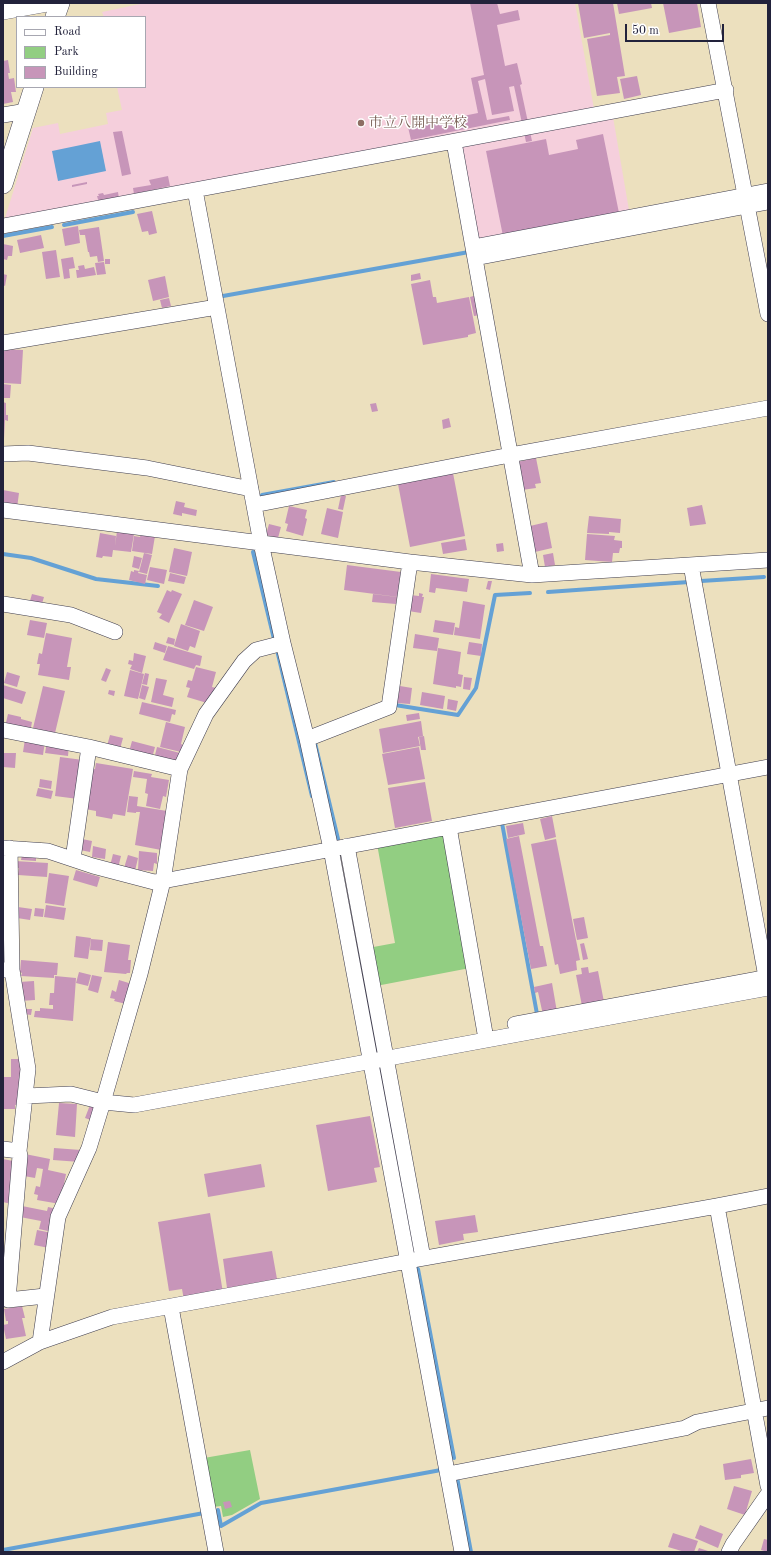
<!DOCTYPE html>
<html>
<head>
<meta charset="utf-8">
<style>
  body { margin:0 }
  #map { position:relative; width:771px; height:1555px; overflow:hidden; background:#ece0be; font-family:"Old Standard TT",serif }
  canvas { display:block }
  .frame { position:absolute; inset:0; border:4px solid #22223b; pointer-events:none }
  .legend { position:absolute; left:16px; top:16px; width:130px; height:72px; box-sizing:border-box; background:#fff; border:1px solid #a7a7b1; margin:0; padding:5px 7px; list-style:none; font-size:12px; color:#22223b }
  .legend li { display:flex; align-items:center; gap:8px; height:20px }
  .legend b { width:20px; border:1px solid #a7a7b1 }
  .scale { position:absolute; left:625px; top:24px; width:99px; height:18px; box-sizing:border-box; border:2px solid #22223b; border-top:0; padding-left:5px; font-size:12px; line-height:14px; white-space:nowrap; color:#22223b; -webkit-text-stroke:3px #fff; paint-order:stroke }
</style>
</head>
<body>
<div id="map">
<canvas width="771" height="1555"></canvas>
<div class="frame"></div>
<ul class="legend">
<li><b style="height:5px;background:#fff"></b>Road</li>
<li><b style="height:11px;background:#92ce82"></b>Park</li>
<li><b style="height:11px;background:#c795b9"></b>Building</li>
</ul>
<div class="scale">50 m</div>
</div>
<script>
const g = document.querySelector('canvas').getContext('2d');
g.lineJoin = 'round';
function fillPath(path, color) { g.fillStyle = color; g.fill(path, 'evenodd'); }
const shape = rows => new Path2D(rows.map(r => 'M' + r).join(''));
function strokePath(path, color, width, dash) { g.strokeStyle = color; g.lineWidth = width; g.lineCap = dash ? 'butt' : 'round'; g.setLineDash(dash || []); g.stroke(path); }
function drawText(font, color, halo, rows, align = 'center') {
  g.font = font + ' "Old Standard TT","Noto Serif JP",serif'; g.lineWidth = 3; g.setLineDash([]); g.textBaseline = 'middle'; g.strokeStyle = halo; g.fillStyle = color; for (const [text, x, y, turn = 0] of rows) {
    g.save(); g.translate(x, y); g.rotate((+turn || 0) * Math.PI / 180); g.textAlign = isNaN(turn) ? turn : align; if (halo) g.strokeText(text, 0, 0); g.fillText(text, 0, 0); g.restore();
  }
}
fillPath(shape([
  [145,3,575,3,594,109,613,117,630,216,478,244,458,135,5,218,33,128,58,123,60,134,108,124,106,113,122,110,117,87,145,87,145,17,104,17,102,12]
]), '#f5cfdc');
fillPath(shape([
  [442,832,447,838,470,968,376,986,368,948,395,943,377,844],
  [250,1450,260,1499,232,1515,223,1517,221,1506,213,1507,204,1458]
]), '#92ce82');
fillPath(shape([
  [100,141,106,171,58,181,52,151]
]), '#64a1d5');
strokePath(shape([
  [64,225,133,212],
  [3,236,52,227],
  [223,296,469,252],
  [262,495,334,482],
  [253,552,274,639],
  [3,554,31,558,96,579,158,586],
  [701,581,764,577],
  [548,592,689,582],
  [277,650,312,796],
  [395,705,458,715,476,688,495,595,530,593],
  [315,743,338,839],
  [502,823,537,1014],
  [418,1269,454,1458],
  [457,1477,471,1552],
  [218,1510,221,1526,261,1503,441,1470,440,1467],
  [3,1550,204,1513]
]), '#64a1d5', 4);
fillPath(shape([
  [470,3,497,3,500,14,518,10,520,20,497,25,505,66,517,63,522,84,520,85,532,141,526,142,514,86,509,87,514,111,492,115,485,79,478,81,487,120,509,116,510,120,411,140,408,127,478,113,471,78,484,75],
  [578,3,613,3,625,76,617,77,620,93,597,96,587,39,610,35,610,33,584,38],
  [617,3,651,3,652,8,619,14],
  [663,3,697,3,701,27,669,33],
  [8,60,10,73,8,73,9,79,14,78,16,92,11,92,13,102,3,104,3,61],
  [637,76,641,95,624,99,620,79],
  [122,131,131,174,122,176,113,132],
  [603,134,619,213,503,236,486,151,546,139,549,155,578,149,576,140],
  [168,176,170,186,134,194,133,188,151,185,149,180],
  [87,182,87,184,72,187,72,185],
  [118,192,119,199,99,203,97,196,99,196,98,194,103,193,104,195],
  [152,211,157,233,149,235,148,231,142,232,137,214],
  [78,226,80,243,65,246,62,229],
  [99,227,104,261,98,262,97,256,90,257,89,252,88,252,85,235,80,235,79,230],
  [41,235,44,248,20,253,17,240],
  [3,244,13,246,12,256,8,256,7,260,3,259],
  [56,250,60,277,46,279,42,252],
  [73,257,75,268,69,269,70,278,64,279,61,259],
  [105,259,110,259,110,264,105,264],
  [104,262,106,274,97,275,95,263],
  [84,265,85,269,94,267,96,275,77,278,76,270,79,270,78,266],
  [420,273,421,279,411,281,411,275],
  [3,274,7,275,5,286,3,285],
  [165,276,169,297,153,301,148,280],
  [430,280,433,297,436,297,437,303,469,297,476,333,468,335,468,337,423,345,411,284],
  [477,295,481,315,474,316,470,297],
  [169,298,171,306,162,308,160,300],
  [3,349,23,350,21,384,3,383],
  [3,384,11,385,10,398,3,398],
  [3,402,6,403,6,415,8,415,8,421,5,420,4,439,3,439],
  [376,403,378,411,372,412,370,404],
  [449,418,451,427,443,429,442,420],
  [536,458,541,483,535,484,536,488,522,490,517,462],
  [453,473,465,536,410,547,398,484],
  [3,490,19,493,17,508,3,506],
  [341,495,346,496,343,510,338,509],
  [176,501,185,503,184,507,197,510,196,516,182,513,182,516,173,514],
  [702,505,706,524,690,526,687,508],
  [289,506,307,510,305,518,307,519,303,536,286,531,288,524,285,523],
  [327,508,343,512,338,538,321,534],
  [589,516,621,519,620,533,609,532,609,534,587,533],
  [547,522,552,548,535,552,530,526],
  [269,524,281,527,278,538,266,535],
  [117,531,134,534,131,552,113,550,112,557,103,556,102,558,96,557,100,533,116,536,115,546],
  [141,534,155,536,152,554,132,551,134,536,140,537],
  [587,534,615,536,614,540,622,541,622,548,620,548,619,553,613,553,612,562,585,560],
  [465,539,467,550,443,554,441,543],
  [503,543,504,551,497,552,496,544],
  [174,548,192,552,187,576,169,572],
  [144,553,152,555,147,574,139,572],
  [553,553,555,565,545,567,543,555],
  [134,556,142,558,139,569,132,567],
  [347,565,401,572,398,597,344,590],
  [150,567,167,570,164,584,147,580],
  [134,570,139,571,138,573,147,575,145,584,129,580,131,571,134,572],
  [170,573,186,577,184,584,168,581],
  [431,574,469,579,467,592,436,588,435,593,429,592],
  [488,581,492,581,490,590,486,589],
  [167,590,171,592,172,590,182,594,169,623,159,618,162,614,157,612],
  [419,593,423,594,422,597,424,597,421,613,408,611,410,595,419,596],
  [32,594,44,597,41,607,29,604],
  [373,594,397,597,396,604,372,602],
  [194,600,213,607,204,631,185,625],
  [463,601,485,605,480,639,454,635,455,627,459,628],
  [30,620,47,623,44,638,27,635],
  [435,620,455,623,453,635,433,632],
  [181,624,200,631,195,648,190,646,188,651,174,646],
  [46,633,72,638,67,667,71,667,69,680,38,675,40,664,37,664,39,653,42,654],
  [415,634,439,638,437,651,413,648],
  [168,637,175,639,174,645,166,643],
  [155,642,167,646,165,653,153,649],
  [469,642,482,644,481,656,467,654],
  [168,646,202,656,200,666,196,665,194,669,163,660],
  [438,648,461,652,458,674,463,675,461,687,456,686,456,688,433,684],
  [134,653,146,656,142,673,130,669,132,665,128,664,129,660,133,661],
  [196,667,216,672,212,687,216,688,213,698,209,697,207,703,187,697,190,688,186,687,188,680,192,681],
  [106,668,111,670,106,682,101,680],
  [130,670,144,674,138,699,124,696],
  [7,672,20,676,17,687,4,683],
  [145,673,149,674,147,685,142,684],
  [464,677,472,678,470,690,463,689],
  [156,678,167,680,163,695,174,698,172,707,151,702],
  [3,685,26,692,22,704,3,698],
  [142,685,149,687,145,700,139,698],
  [43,686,65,691,55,733,33,728],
  [400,686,412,688,410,704,397,703],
  [109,690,115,691,114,696,108,694],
  [422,692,445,696,443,709,420,705],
  [448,699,458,701,456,711,447,709],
  [142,702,176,710,175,715,172,714,170,722,139,714],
  [419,713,420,719,407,721,406,715],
  [8,714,21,717,21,719,32,722,30,733,5,727],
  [421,721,423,736,418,737,420,746,383,753,379,729],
  [166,722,185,727,181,744,183,745,181,752,160,747],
  [110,735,123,738,120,749,107,746],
  [424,736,426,750,421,750,419,737],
  [25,739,45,741,43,755,23,752],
  [132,741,155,747,152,758,129,752],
  [47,742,69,745,68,756,45,753],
  [157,747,180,753,177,764,154,759],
  [419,747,425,779,388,785,382,754],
  [4,753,16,753,15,768,3,767],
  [60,757,83,760,78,799,55,796],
  [96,763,133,769,125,816,113,814,112,819,96,816,96,811,85,809,92,768,95,769],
  [134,771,152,774,151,777,169,780,166,797,163,796,160,809,146,806,148,794,145,793,147,779,133,777],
  [40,779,52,781,51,789,39,787],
  [425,782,432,821,395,828,388,788],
  [38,788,53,791,51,799,36,796],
  [129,796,138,797,137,806,167,811,161,850,135,845,140,812,136,812,136,813,127,812],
  [552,816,556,837,545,840,540,819],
  [523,823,525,834,508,838,506,826],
  [519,836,540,946,543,946,547,966,531,969,506,839],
  [82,839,92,841,90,852,80,850],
  [556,839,580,960,576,961,577,970,560,974,558,964,555,965,531,844],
  [93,846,106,849,105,859,92,857],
  [139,851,157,853,157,864,154,863,153,871,138,870],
  [113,854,121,856,118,868,110,866],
  [22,855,36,857,36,861,21,860],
  [128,855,138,858,135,871,124,868],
  [15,861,48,863,47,877,18,875,19,868,15,868],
  [76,870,100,877,97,887,73,880],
  [49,873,69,876,64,906,45,903],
  [46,905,66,908,64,920,44,917],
  [18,907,32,909,30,920,17,918],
  [35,908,44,909,43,917,34,916],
  [584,917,588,938,577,940,573,919],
  [3,924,7,924,7,964,3,964],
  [76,936,91,938,88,959,74,957],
  [91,939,103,940,102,951,90,950],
  [108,942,130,945,128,960,131,960,130,973,127,973,126,974,104,972],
  [584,943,588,959,583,960,580,944],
  [21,960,58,963,57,975,54,975,54,978,21,976,22,973,20,972],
  [588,967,589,973,598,971,604,1002,582,1006,576,975,582,974,581,968],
  [79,972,91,975,88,986,76,983],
  [92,975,102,977,98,993,88,990],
  [55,976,76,978,73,1021,34,1017,35,1011,40,1011,40,1008,53,1009,53,1005,49,1005,50,993,54,993],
  [119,980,132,984,126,1004,114,1001,115,999,110,998,112,990,116,992],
  [34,981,35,1000,20,1001,19,982],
  [552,983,557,1012,543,1015,538,992,535,993,534,987],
  [24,1009,32,1009,31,1015,24,1014],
  [11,1059,23,1059,22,1105,15,1105,15,1109,3,1109,4,1077,11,1077],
  [59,1103,77,1104,75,1137,56,1135],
  [90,1105,98,1107,94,1121,85,1118],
  [370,1116,380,1167,374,1168,377,1182,328,1191,316,1125],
  [54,1148,81,1150,80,1162,53,1160],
  [25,1154,50,1159,48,1170,66,1174,60,1204,37,1200,38,1195,34,1194,36,1186,40,1187,43,1169,37,1168,35,1178,24,1176],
  [3,1159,18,1162,11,1204,3,1202],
  [261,1164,265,1187,208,1197,204,1174],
  [22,1206,47,1211,48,1207,57,1209,52,1232,39,1229,41,1221,20,1217],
  [210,1213,223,1293,184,1300,182,1289,169,1291,158,1222],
  [475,1215,478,1232,463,1234,464,1240,439,1245,435,1221],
  [37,1230,52,1233,49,1248,34,1245],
  [272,1251,277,1279,227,1288,223,1259],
  [22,1306,25,1318,22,1318,26,1336,6,1339,3,1325,8,1324,8,1321,6,1321,4,1309],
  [751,1459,754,1473,741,1475,741,1478,725,1480,723,1464],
  [734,1486,752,1491,745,1515,727,1509],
  [230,1501,232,1507,225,1509,223,1502],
  [700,1525,723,1534,718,1548,695,1538],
  [673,1533,698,1541,694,1552,685,1552,668,1547],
  [764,1539,768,1540,768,1552,761,1550],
  [699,1548,711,1552,697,1552]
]), '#c795b9');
const minor = shape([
  [708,3,768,314],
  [3,12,53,3],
  [3,115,27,111],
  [454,142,532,575],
  [195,190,261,543,283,643,307,739,331,849,462,1552],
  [3,226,726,90],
  [473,247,768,191],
  [475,258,768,202],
  [3,343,217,307],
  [3,454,28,453,147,468,251,489],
  [254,505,510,455,768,408],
  [3,510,410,562,532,575,768,560],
  [691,565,768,988],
  [3,604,71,615,115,632],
  [3,730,89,747,180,769],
  [307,739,389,707,410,562],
  [449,827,486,1039],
  [347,846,423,1258],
  [3,848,48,851,93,866,154,882,163,881,768,767],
  [10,848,12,970],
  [73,859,89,747],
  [3,970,12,970,28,1069,19,1151,20,1156,8,1300,45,1296],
  [515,1024,768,977],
  [26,1096,71,1094,103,1102,134,1105,768,988],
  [3,1149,19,1151],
  [717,1206,768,1486],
  [171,1307,216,1552],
  [40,1342,58,1217,89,1148,103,1102,140,974,163,881,180,769,206,714,244,661,256,650,283,643],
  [3,1362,40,1342,112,1317,286,1285,408,1261,717,1206,768,1196],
  [448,1474,685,1428,697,1422,768,1408],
  [729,1552,733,1544,768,1494]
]);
const major = shape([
  [55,17,60,3],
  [3,184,34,87]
]);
strokePath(minor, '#403e4f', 16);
strokePath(major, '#403e4f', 20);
strokePath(minor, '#fff', 15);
strokePath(major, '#fff', 19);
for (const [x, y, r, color] of [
  [361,123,4,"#8d6e63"]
]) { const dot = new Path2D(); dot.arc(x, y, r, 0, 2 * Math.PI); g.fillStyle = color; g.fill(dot); strokePath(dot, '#fff', 1.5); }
drawText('14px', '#785e54', '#fff', [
  ["市立八開中学校",369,123]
], 'left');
</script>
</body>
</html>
